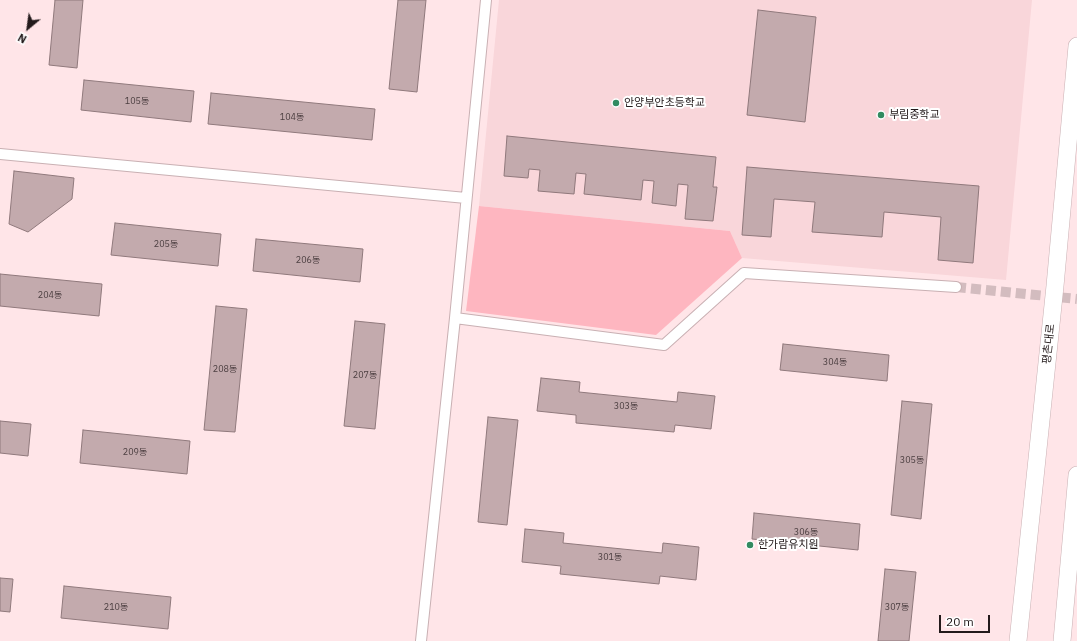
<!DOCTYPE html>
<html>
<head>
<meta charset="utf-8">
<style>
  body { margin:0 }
  #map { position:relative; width:1077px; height:641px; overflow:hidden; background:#ffe5e8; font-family:"IBM Plex Sans",sans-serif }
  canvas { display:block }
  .north { position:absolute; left:8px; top:8px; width:40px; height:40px; -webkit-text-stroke:3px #fff; paint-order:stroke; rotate:209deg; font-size:11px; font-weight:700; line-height:16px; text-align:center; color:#231a1b }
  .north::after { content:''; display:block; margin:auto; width:14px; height:18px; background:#231a1b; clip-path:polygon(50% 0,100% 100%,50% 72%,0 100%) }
  .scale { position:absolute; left:939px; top:615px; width:51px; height:18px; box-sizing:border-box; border:2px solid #231a1b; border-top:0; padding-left:5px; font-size:12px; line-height:14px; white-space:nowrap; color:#231a1b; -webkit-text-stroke:3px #fff; paint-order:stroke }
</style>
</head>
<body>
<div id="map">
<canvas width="1077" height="641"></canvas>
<div class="north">N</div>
<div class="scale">20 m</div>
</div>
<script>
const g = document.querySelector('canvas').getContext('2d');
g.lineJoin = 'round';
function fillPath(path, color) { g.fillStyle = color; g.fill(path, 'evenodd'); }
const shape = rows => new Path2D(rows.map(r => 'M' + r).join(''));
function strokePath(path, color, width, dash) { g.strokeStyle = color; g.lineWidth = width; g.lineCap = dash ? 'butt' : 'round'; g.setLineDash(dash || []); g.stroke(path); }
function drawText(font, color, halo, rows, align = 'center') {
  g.font = font + ' "IBM Plex Sans","Noto Sans KR",sans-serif'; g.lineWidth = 4; g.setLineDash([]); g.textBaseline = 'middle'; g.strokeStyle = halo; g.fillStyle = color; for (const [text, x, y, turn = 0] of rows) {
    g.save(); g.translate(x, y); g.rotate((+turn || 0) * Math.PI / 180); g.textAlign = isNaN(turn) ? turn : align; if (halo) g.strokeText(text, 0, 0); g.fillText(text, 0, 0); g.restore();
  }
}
fillPath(shape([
  [499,0,1032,0,1006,280,742,258,730,231,479,206]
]), '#f9d6da');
fillPath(shape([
  [479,206,730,231,742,258,656,335,466,311]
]), '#feb6c0');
const building = shape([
  [55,0,83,0,77,68,49,65,55,0],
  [398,0,426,0,417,92,389,89,398,0],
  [758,10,816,17,805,122,747,115,758,10],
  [84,80,194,91,191,122,81,110,84,80],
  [211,93,375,109,372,140,208,124,211,93],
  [507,136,716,157,713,187,717,187,713,221,685,219,688,185,678,184,676,206,652,203,654,181,643,180,641,200,584,194,586,174,576,173,574,194,538,191,540,170,529,169,528,178,504,176,507,136],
  [747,167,979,186,973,263,938,260,941,217,884,212,882,237,812,232,815,202,774,199,771,237,742,235,747,167],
  [14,171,74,178,72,199,28,232,9,224,14,171],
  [115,223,221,234,218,266,111,255,115,223],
  [256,239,363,249,360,282,253,271,256,239],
  [0,274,102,284,99,316,0,306,0,274],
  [216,306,247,309,235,432,204,430,216,306],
  [355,321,385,324,375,429,344,426,355,321],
  [783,344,889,355,887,381,780,370,783,344],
  [541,378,580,382,579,392,677,402,678,392,715,396,711,429,675,425,674,432,576,423,576,415,537,411,541,378],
  [902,401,932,404,921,519,891,515,902,401],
  [488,417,518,420,507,525,478,522,488,417],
  [0,421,31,424,28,456,0,453,0,421],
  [83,430,190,441,187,474,80,463,83,430],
  [754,513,860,524,858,550,752,539,754,513],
  [525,529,564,533,563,543,662,553,663,543,699,547,696,580,660,576,659,584,560,574,561,566,522,562,525,529],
  [885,569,916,572,909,641,878,641,885,569],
  [0,578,13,579,10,612,0,611,0,578],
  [64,586,171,597,168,629,61,618,64,586]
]);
fillPath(building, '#c3aaad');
strokePath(building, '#90797c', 1);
strokePath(shape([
  [956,287,1077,299]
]), '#d3bcbf', 10, [10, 5]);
const pedestrian = shape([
  [0,154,466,198],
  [455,318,664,345,744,273,956,287],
  [421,641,455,318,486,0]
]);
const tertiary = shape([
  [1018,641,1055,286,1077,46],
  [1062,641,1077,475]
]);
strokePath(pedestrian, '#c9b0b3', 12);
strokePath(tertiary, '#c9b0b3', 18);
strokePath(pedestrian, '#fff', 10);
strokePath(tertiary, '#fff', 17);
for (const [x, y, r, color] of [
  [616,103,4,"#328b61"],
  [881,115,4,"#328b61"],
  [750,545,4,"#328b61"]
]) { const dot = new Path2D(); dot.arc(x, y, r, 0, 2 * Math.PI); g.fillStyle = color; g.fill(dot); strokePath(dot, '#fff', 1.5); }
drawText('9px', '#4b3e40', null, [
  ["105동",137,101],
  ["104동",292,117],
  ["205동",166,244],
  ["206동",308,260],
  ["204동",50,295],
  ["304동",835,362],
  ["208동",225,369],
  ["207동",365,375],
  ["303동",626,406],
  ["209동",135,452],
  ["305동",912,460],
  ["306동",806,532],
  ["301동",610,557],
  ["210동",116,607],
  ["307동",897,607]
]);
drawText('11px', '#231a1b', '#fff', [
  ["안양부안초등학교",624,103],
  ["부림중학교",889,115],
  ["한가람유치원",758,545]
], 'left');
drawText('11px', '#231a1b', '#fff', [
  ["평촌대로",1049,344,-84]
]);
</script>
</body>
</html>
